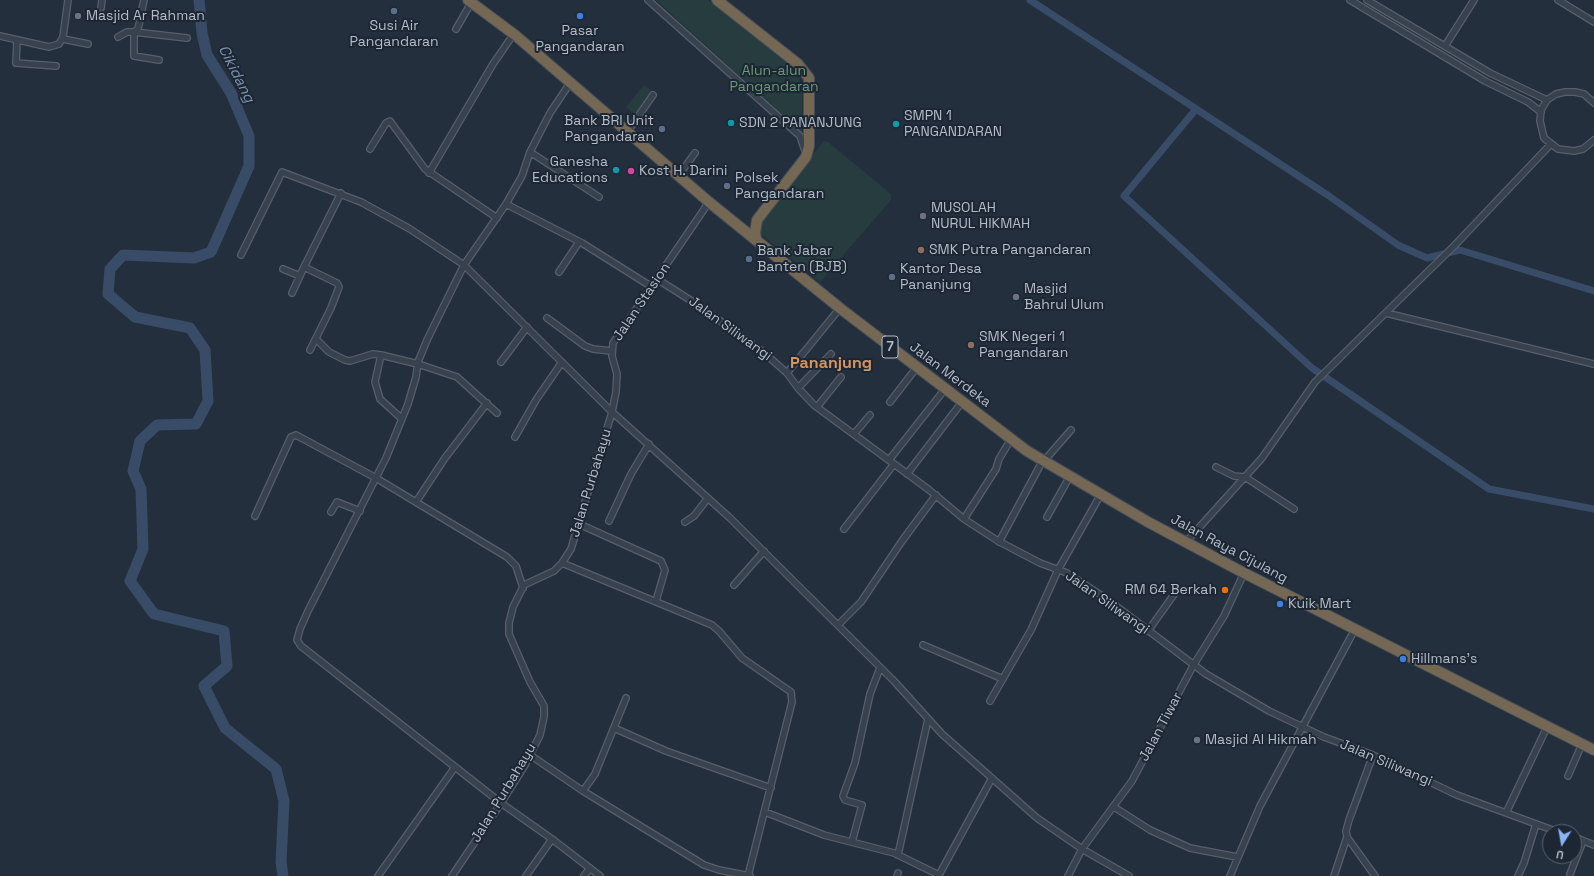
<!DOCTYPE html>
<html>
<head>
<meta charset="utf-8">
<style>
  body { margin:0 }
  #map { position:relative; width:1594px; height:876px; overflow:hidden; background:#242f3e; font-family:"Space Grotesk",sans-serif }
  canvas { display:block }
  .north { position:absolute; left:1542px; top:824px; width:40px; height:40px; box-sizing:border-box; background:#1d2633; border:1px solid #59626f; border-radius:50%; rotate:191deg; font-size:11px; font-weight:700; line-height:16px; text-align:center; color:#b4bcc9 }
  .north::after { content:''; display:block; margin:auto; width:14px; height:18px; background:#8ab4f8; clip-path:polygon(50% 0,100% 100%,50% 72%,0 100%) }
</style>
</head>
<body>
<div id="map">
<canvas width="1594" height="876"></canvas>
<div class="north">U</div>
</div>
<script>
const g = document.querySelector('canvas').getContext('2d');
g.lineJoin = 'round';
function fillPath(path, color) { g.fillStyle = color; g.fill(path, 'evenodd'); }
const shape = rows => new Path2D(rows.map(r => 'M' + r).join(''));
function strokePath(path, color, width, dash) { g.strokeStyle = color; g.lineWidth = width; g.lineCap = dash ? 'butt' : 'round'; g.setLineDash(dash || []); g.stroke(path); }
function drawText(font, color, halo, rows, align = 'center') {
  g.font = font + ' "Space Grotesk",sans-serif'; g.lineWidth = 4; g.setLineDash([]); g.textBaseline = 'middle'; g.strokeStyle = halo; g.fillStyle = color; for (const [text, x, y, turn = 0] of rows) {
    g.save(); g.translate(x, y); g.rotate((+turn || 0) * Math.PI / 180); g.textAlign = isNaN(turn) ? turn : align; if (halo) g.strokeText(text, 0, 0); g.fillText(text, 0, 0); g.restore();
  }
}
fillPath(shape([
  [656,0,708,0,797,71,802,89,802,133],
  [644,85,653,92,635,114,626,107],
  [824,141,828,142,891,194,891,200,820,282,760,233,758,227,798,172]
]), '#263c3f');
strokePath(shape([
  [1030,0,1329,196,1398,245,1427,258,1460,250,1594,291],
  [1196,109,1124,196,1312,368,1489,489,1594,509]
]), '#394c67', 7);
strokePath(shape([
  [199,0,202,33,207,55,231,93,249,136,249,166,211,252,194,258,123,255,110,269,108,294,135,317,190,328,205,350,208,401,196,424,157,425,140,441,133,471,141,489,143,549,130,581,154,614,224,631,227,666,204,686,225,728,276,769,284,801,281,862,283,876]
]), '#394c67', 11);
const street = shape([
  [648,0,800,136,805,151],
  [1350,0,1485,81,1528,102,1541,112],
  [1367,0,1490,73,1547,100],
  [1558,0,1594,22],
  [101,8,102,0],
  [456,29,471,3],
  [0,36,49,47,59,44,63,37,68,0],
  [118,37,127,32,134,32,138,29,144,0],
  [63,39,88,44],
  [17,40,16,63,56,66],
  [1445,46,1474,0],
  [159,60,134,56,134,32,187,38],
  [570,83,550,113,530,152,522,176,506,204,464,265,427,340,418,362,416,377,408,404,386,458,308,611,300,629,297,640,301,646,501,803,552,839,600,876],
  [1594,103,1584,94,1575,92,1565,92,1556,94,1547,100,1541,110,1540,121,1544,138,1558,149,1574,151,1583,149,1594,140],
  [628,131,653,95],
  [370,149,386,123,390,121,425,169,497,218],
  [530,152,599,197],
  [429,173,493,64,513,35],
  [679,175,695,153],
  [506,204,582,243,652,287],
  [241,255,282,172,361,202,410,229,464,265,612,412,730,518,894,681,942,734,1037,818,1082,849,1129,876],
  [283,269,300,276],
  [559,272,579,242],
  [657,279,698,305,762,351,787,373,798,388,814,405,928,489,964,519,998,541,1040,563,1067,573,1104,597,1206,674,1269,711,1324,737,1373,755,1457,795,1558,832],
  [292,293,304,267],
  [1386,313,1594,364],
  [547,318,585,346,593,349,611,351],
  [316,339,329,352,345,360,350,361,373,354,381,355,418,364,457,377,497,413],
  [310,350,331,308,339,287,337,283,304,267,341,193],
  [381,355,375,382,380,399,402,419],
  [501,362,527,327],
  [787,373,840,308],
  [798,388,831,354],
  [890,402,917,367],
  [817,407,841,377],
  [854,434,870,415],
  [515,437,536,400,562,362],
  [889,460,945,389],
  [1044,461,1071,430],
  [1216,467,1234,476,1245,477,1294,509],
  [907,474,962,402],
  [416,502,445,458,487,403],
  [331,512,337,502,360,511],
  [255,516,291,437,296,435,376,478,507,557,516,566,523,588],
  [1047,517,1070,476],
  [964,519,996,469,999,459,1011,439],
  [609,521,631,474,649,444],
  [685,522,694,516,708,498],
  [579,524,661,561,665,570,656,601],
  [844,529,894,464],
  [999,542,1043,460],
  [1186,542,1262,458,1315,382,1454,246,1550,145],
  [562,563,712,625,719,631,742,658,791,692,792,702,748,876],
  [734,585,764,551],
  [838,625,861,602,902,541,936,495],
  [1148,631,1175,593],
  [923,645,1003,679],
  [990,701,1031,630,1058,570,1101,494],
  [614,728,666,751,771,788],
  [530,755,583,791,704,865,719,870,750,876],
  [1568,776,1582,744],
  [583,791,595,774,626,698],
  [1114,807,1150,830,1190,848,1237,857],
  [765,812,824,835,894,853,939,875,992,778],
  [1506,813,1547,727],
  [1347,837,1375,876],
  [1574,837,1594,845],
  [852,842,862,805,845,800,843,796,855,763,870,694,880,668],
  [898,855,928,719],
  [1570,874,1583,841],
  [378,876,455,767],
  [452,876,501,803,525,765,540,735,544,717,544,706,530,682,509,634,509,623,513,607,524,585,554,571,562,563,571,549,612,412,616,392,617,374,612,356,613,343,709,202],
  [526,876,552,839],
  [584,876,590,868],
  [897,876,898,873],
  [1068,876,1082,849,1132,781,1193,666,1224,616,1244,573],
  [1230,876,1260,806,1355,629],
  [1334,876,1347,837,1346,831,1349,820,1373,755],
  [1518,876,1524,863,1536,824]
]);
const highway = shape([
  [468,0,515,35,709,202,841,309,1027,451,1148,522,1244,573,1594,750],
  [717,0,798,64,809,78,809,146,806,157,757,220,755,233,756,238]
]);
strokePath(street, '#565f6c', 8);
strokePath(highway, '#434c59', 12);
strokePath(street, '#38414e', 5.5);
strokePath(highway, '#746855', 10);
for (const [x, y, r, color] of [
  [394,11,4,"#5c6f8a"],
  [78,16,4,"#6b7280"],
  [580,16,4,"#3f7fe0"],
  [731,123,4,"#0f9aa8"],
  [896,124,4,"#0f9aa8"],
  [662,129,4,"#5c6f8a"],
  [616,170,4,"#0f9aa8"],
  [631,171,4,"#d1479c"],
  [727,186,4,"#5c6f8a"],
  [923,216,4,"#6b7280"],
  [921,250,4,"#8d6e63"],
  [749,259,4,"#5c6f8a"],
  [892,277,4,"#5c6f8a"],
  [1016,297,4,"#6b7280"],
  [971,345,4,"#8d6e63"],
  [1225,590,4,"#e8710a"],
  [1280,604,4,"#3f7fe0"],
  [1403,659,4,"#3f7fe0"],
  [1197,740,4,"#6b7280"]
]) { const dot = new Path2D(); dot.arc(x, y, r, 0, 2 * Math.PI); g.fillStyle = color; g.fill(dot); strokePath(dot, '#1d2633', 1.5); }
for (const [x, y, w] of [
  [890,347,16]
]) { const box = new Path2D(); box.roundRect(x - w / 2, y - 11, w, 22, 3); g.fillStyle = '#1d2633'; g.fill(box); strokePath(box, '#b4bcc9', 1); }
drawText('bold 13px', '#b4bcc9', null, [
  ["7",890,347]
]);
drawText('14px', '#b4bcc9', '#1d2633', [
  ["Masjid Ar Rahman",86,16],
  ["Susi Air",394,26,"center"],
  ["Pangandaran",394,42,"center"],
  ["Pasar",580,31,"center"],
  ["Pangandaran",580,47,"center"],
  ["SMPN 1",904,116],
  ["PANGANDARAN",904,132],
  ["Bank BRI Unit",654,121,"right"],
  ["Pangandaran",654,137,"right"],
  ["SDN 2 PANANJUNG",739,123],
  ["Ganesha",608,162,"right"],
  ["Educations",608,178,"right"],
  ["Kost H. Darini",639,171],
  ["Polsek",735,178],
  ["Pangandaran",735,194],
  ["MUSOLAH",931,208],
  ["NURUL HIKMAH",931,224],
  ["SMK Putra Pangandaran",929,250],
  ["Bank Jabar",757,251],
  ["Banten (BJB)",757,267],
  ["Kantor Desa",900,269],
  ["Pananjung",900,285],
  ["Masjid",1024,289],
  ["Bahrul Ulum",1024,305],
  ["SMK Negeri 1",979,337],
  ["Pangandaran",979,353],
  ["RM 64 Berkah",1217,590,"right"],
  ["Kuik Mart",1288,604],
  ["Hillmans's",1411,659],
  ["Masjid Al Hikmah",1205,740]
], 'left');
drawText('14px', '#6b9a76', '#1d2633', [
  ["Alun-alun",774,71],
  ["Pangandaran",774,87]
]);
drawText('14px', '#b4bcc9', '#1d2633', [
  ["Jalan Stasion",642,302,-56],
  ["Jalan Siliwangi",730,329,36],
  ["Jalan Merdeka",950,375,37],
  ["Jalan Purbahayu",591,483,-73],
  ["Jalan Raya Cijulang",1229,549,28],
  ["Jalan Siliwangi",1107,603,35],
  ["Jalan Tiwar",1161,727,-62],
  ["Jalan Siliwangi",1386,763,23],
  ["Jalan Purbahayu",504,793,-59]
]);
drawText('italic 15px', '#7c92b1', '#1d2633', [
  ["Cikidang",236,74,63]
]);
drawText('bold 16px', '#d59563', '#1d2633', [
  ["Pananjung",831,364]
]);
</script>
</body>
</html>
